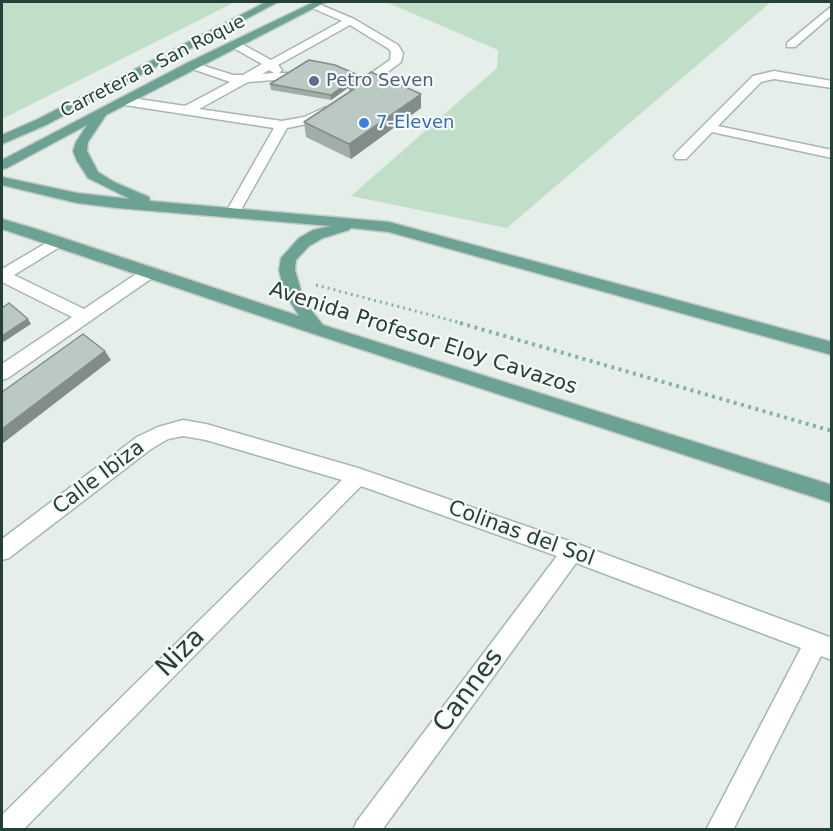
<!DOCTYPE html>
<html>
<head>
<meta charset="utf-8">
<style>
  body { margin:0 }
  #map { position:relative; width:833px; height:831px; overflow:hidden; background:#e6eeea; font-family:"DejaVu Sans",sans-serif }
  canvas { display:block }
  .frame { position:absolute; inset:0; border:3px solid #254039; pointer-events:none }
</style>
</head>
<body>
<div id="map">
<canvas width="833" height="831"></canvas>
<div class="frame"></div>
</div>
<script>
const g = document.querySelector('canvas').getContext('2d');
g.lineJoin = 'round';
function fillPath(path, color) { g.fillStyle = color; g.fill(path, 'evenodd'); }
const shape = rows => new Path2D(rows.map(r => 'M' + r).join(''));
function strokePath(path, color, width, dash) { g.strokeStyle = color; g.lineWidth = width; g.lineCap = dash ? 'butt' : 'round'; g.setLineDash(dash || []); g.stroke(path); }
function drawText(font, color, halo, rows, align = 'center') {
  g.font = font + ' "DejaVu Sans",sans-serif'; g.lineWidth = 4.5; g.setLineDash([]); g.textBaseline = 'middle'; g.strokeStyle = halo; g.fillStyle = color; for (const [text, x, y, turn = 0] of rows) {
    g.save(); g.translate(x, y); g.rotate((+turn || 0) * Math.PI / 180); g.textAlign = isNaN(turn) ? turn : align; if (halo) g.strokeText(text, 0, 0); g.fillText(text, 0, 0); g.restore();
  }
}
fillPath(shape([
  [2,2,235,2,2,119],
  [386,2,771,2,507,228,351,196,497,68,498,50]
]), '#c0dec8');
const minor = shape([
  [314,2,354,19,398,45,403,53,401,62,362,91,354,91,354,85,390,60,391,53,389,49,350,25,278,65,282,70,279,73,287,73,287,79,248,82,199,109,282,121,304,117,326,107,332,111,312,123,287,128,238,215,228,215,226,212,274,128,125,105,119,101,125,97,185,106,230,82,187,67,187,63,195,63,233,75,243,75,262,64,230,46,230,42,238,42,271,60,342,21,310,7,310,3,314,2],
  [269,70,274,73,262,74,269,70],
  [832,6,832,15,795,47,787,47,787,43,832,6],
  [774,71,832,81,832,88,774,79,761,82,718,126,832,150,832,158,712,132,686,159,676,159,674,156,676,153,753,76,774,71],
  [58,236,65,241,63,245,14,275,84,309,145,268,155,268,158,272,155,276,8,378,2,380,2,364,72,317,2,282,2,269,58,236],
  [183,420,206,424,358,468,572,542,816,632,832,638,832,660,821,656,733,830,706,830,801,648,576,563,382,830,353,830,357,821,557,556,361,486,23,830,2,830,2,815,342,480,206,440,183,436,168,439,151,449,9,558,2,560,2,539,137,437,158,427,183,420]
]);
const major = shape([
  [266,2,278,2,46,125,2,144,2,135,38,119,266,2],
  [314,2,326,2,106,115,88,142,87,151,98,172,114,182,149,197,150,201,389,222,832,342,832,355,389,232,351,228,349,230,323,238,309,246,296,260,295,270,304,301,323,325,832,485,832,503,311,333,2,229,2,219,33,228,299,316,284,292,279,270,281,258,299,238,313,230,331,226,117,208,77,203,2,185,2,177,77,193,130,199,88,178,77,161,73,151,76,142,87,125,7,168,2,169,2,160,187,63,314,2]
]);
strokePath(minor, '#a8b6b1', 3);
strokePath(major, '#c2cac8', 3);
strokePath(shape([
  [316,285,465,324]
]), '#87b1a4', 3, [2, 4]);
strokePath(shape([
  [460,323,832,431]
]), '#87b1a4', 4, [3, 4.5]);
fillPath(minor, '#fff');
fillPath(major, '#6ca294');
fillPath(shape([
  [359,80,331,100,271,90,270,84],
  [349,88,421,108,351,159,306,137,304,122,349,92]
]), '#a1ada8');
fillPath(shape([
  [358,75,359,80,331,100,331,95],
  [421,94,421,108,351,159,349,144],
  [28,319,31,324,2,343,2,336],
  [105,351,111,360,2,444,2,429]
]), '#838d88');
const building = shape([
  [309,60,335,65,358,75,331,95,270,84,309,60],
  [371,72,421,94,349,144,304,122,354,89,349,88,371,72],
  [9,303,28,319,2,336,2,308,9,303],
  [83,334,105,351,2,429,2,392,83,334]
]);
fillPath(building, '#bbc9c3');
strokePath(building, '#838d88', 1.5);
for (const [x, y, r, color] of [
  [314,81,6,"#5c6f8a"],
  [364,123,6,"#3f7fe0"]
]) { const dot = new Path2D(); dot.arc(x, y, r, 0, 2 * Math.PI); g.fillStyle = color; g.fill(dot); strokePath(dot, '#f6faf8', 2); }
drawText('18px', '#254039', '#f6faf8', [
  ["Carretera a San Roque",153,67,-27]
]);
drawText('18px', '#4e5e75', '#f6faf8', [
  ["Petro Seven",326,81]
], 'left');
drawText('18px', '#366cbe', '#f6faf8', [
  ["7-Eleven",376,123]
], 'left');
drawText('21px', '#254039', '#f6faf8', [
  ["Avenida Profesor Eloy Cavazos",423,339,18],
  ["Calle Ibiza",99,478,-37],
  ["Colinas del Sol",521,534,20]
]);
drawText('26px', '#254039', '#f6faf8', [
  ["Niza",181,653,-45],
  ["Cannes",469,691,-53]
]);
</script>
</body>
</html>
